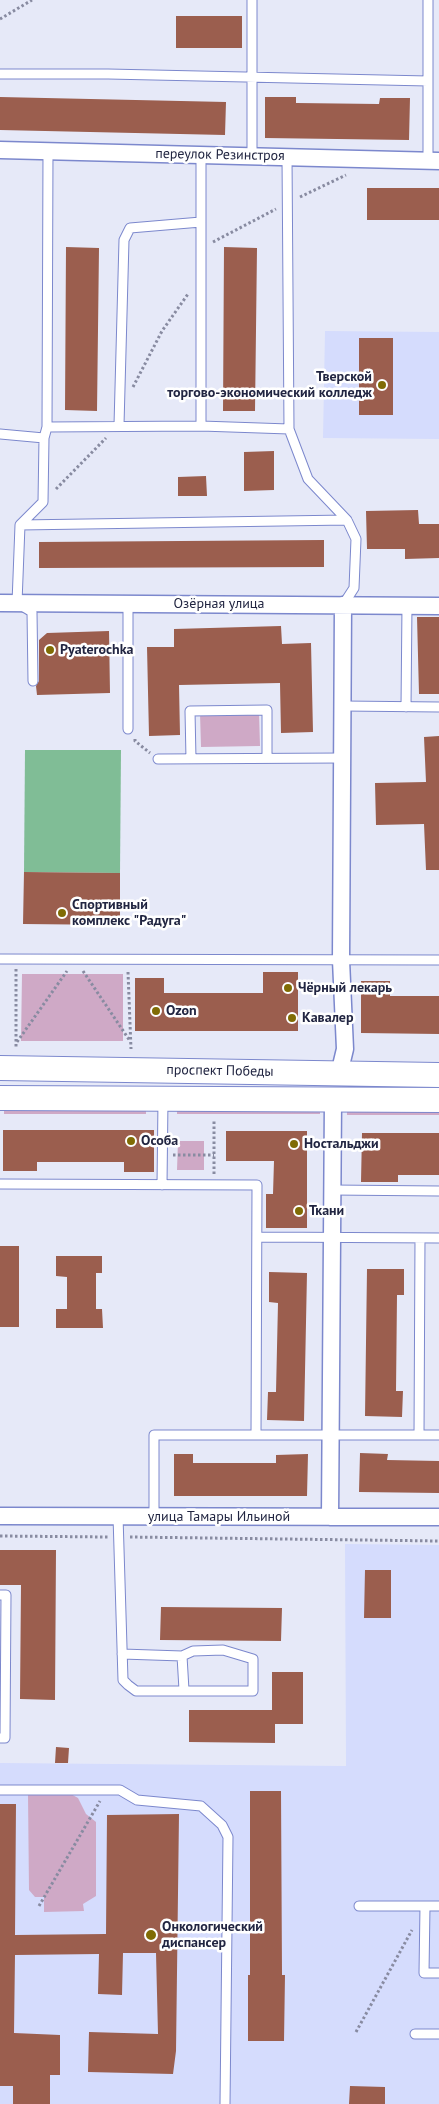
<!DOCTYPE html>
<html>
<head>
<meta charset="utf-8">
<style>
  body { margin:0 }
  canvas { display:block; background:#e6e9f8 }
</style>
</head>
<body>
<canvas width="439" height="2104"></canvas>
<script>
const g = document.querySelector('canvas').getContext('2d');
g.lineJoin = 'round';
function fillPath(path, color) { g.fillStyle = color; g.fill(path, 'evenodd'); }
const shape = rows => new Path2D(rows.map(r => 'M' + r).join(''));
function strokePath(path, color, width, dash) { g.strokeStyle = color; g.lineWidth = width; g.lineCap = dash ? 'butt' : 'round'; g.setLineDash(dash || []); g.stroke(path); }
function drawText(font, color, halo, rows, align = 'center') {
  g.font = font + ' "PT Sans",sans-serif'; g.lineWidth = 5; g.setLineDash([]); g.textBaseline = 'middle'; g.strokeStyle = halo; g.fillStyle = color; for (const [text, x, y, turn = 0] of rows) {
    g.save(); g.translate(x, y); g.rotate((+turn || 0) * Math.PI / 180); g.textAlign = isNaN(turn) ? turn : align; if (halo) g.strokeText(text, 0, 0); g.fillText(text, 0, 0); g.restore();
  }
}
fillPath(shape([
  [325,331,439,332,439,439,323,438],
  [345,1544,439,1545,439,2104,0,2104,0,1763,346,1766]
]), '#d5dcfd');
fillPath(shape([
  [259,711,260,746,201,747,200,713],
  [22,974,123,974,123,1041,21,1041],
  [4,1106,146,1106,146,1114,4,1114],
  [177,1106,320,1106,320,1114,177,1114],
  [347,1107,439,1107,439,1115,347,1115],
  [178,1141,204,1141,204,1170,177,1170],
  [69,1793,78,1798,86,1814,96,1822,96,1896,83,1904,84,1911,44,1912,44,1897,35,1897,29,1890,28,1795]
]), '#cfa9c6');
fillPath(shape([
  [25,750,121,750,120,873,24,872]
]), '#80bd96');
fillPath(shape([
  [176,16,242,16,242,48,176,48],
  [0,97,226,102,225,135,0,130],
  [265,97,296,97,296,103,379,104,380,98,410,98,409,140,265,138],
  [367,188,439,188,439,220,367,220],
  [66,247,99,248,97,411,65,410],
  [224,247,257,248,255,411,223,411],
  [359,338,393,338,393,415,359,415],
  [274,451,274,490,244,491,244,452],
  [206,476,207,496,178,496,178,477],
  [418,510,419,524,439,524,439,558,405,559,405,549,367,549,366,511],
  [324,540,324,567,39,568,39,542],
  [417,617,439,617,439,694,419,694],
  [281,626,282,644,311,643,313,732,281,733,280,683,179,685,180,735,149,736,147,647,174,647,174,629],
  [109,631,110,693,37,695,36,686,39,681,39,640,47,633],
  [439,736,439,870,426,870,424,824,376,825,375,783,426,782,424,737],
  [24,872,120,873,120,925,23,924],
  [263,972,298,972,298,1031,135,1031,135,978,164,978,164,993,263,993],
  [361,981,390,981,390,996,439,996,439,1034,361,1033],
  [3,1130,154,1130,154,1172,124,1172,124,1162,37,1162,37,1171,3,1171],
  [226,1131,307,1131,307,1228,266,1228,266,1194,273,1194,274,1161,226,1161],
  [362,1133,439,1133,439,1175,398,1175,398,1182,361,1182],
  [0,1246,19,1246,19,1327,0,1327],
  [56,1256,102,1256,102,1273,96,1273,96,1309,102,1309,103,1328,56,1328,56,1309,67,1309,67,1277,56,1276],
  [367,1269,404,1269,404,1295,397,1295,396,1391,403,1391,402,1417,365,1416],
  [269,1272,307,1273,304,1421,267,1420,268,1392,276,1392,278,1303,269,1302],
  [360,1453,388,1454,387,1460,439,1461,439,1493,359,1492],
  [174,1454,193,1454,193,1463,276,1463,276,1455,308,1454,307,1496,174,1496],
  [0,1550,56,1550,55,1700,20,1699,21,1585,0,1585],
  [365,1570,391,1570,391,1618,364,1618],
  [161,1607,282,1608,281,1641,160,1640],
  [272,1672,303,1672,303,1724,275,1724,275,1743,189,1742,189,1710,272,1710],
  [56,1747,69,1748,68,1763,55,1763],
  [250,1791,281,1791,282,1975,285,1975,284,2041,248,2041,248,1975,250,1975],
  [0,1804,16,1804,15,1935,106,1934,107,1815,179,1814,176,2051,173,2074,88,2072,89,2032,158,2034,156,1953,123,1953,122,1995,98,1994,99,1954,15,1955,14,2033,60,2035,60,2075,50,2075,50,2104,13,2104,13,2086,0,2086],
  [350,2086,385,2087,385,2104,349,2104]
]), '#9b5e4e');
const lane = shape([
  [0,74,108,74,428,81,428,160],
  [428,81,428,0],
  [252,156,252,0],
  [119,425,124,240,130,228,201,222],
  [201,426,201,155],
  [47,427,201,426,289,429,287,157],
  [289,429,308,479,347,520],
  [0,434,44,438,47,427,48,151],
  [20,525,347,520,356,539,354,588,343,605],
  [33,681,32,612,17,603,20,525,43,502,44,438],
  [343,706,439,707],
  [406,707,407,605],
  [128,729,128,604],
  [158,759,342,758],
  [191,759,190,711,267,710,267,758],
  [0,959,439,960],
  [0,1184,257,1185,256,1435],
  [162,1185,163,1100],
  [332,1190,439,1191],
  [257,1237,439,1238],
  [419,1435,420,1238],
  [118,1516,123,1680,128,1685,136,1691,253,1691,253,1659,223,1650,193,1651,182,1656,184,1690],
  [154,1516,154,1435,439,1435],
  [0,1595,6,1595,5,1738,0,1738],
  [122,1654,182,1656],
  [0,1790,120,1790,137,1800,201,1806,222,1825,228,1837,225,2104],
  [359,1906,439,1906],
  [425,1906,424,1973,439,1973],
  [415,2034,439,2034]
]);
const street = shape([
  [0,150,439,161],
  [0,603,439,606],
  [339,1074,345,1049,341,960,343,605],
  [0,1516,439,1517],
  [330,1517,333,1099]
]);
const secondary = shape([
  [0,1068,439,1075],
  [0,1098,439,1100]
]);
strokePath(lane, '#7c88cd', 11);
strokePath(street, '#7c88cd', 19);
strokePath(secondary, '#7c88cd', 26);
strokePath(shape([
  [0,19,32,0],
  [300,197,346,175],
  [213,242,276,209],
  [133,387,162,331,188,294],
  [56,489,106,438],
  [135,739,135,741,150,753],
  [16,969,16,1048],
  [83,971,130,1041],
  [128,972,131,1049],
  [17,1042,67,971],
  [173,1155,214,1155],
  [214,1174,214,1119],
  [0,1536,108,1537],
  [130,1537,439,1541],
  [39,1906,100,1801],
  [356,2032,412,1930]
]), '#888ba1', 3, [2.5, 2.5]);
strokePath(lane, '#fff', 9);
strokePath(street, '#fff', 16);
strokePath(secondary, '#fff', 24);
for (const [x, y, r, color] of [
  [382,385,5,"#806c05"],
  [50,650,5,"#806c05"],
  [62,913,5,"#806c05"],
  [288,988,5,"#806c05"],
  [156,1011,5,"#806c05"],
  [292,1018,5,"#806c05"],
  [131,1141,5,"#806c05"],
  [294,1144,5,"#806c05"],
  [299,1211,5,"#806c05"],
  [151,1935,6,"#806c05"]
]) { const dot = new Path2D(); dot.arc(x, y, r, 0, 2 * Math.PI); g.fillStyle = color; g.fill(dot); strokePath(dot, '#fff', 2); }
drawText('14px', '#212541', '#fff', [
  ["переулок Резинстроя",220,155,1],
  ["Озёрная улица",219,604],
  ["проспект Победы",220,1071,1],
  ["улица Тамары Ильиной",219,1517]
]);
drawText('bold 14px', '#212541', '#fff', [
  ["Тверской",372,377,"right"],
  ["торгово-экономический колледж",372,393,"right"],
  ["Pyaterochka",60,650],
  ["Спортивный",72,905],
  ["комплекс \"Радуга\"",72,921],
  ["Чёрный лекарь",298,988],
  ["Ozon",166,1011],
  ["Кавалер",302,1018],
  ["Особа",141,1141],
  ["Ностальджи",304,1144],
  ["Ткани",309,1211],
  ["Онкологический",162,1927],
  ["диспансер",162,1943]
], 'left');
</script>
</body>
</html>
